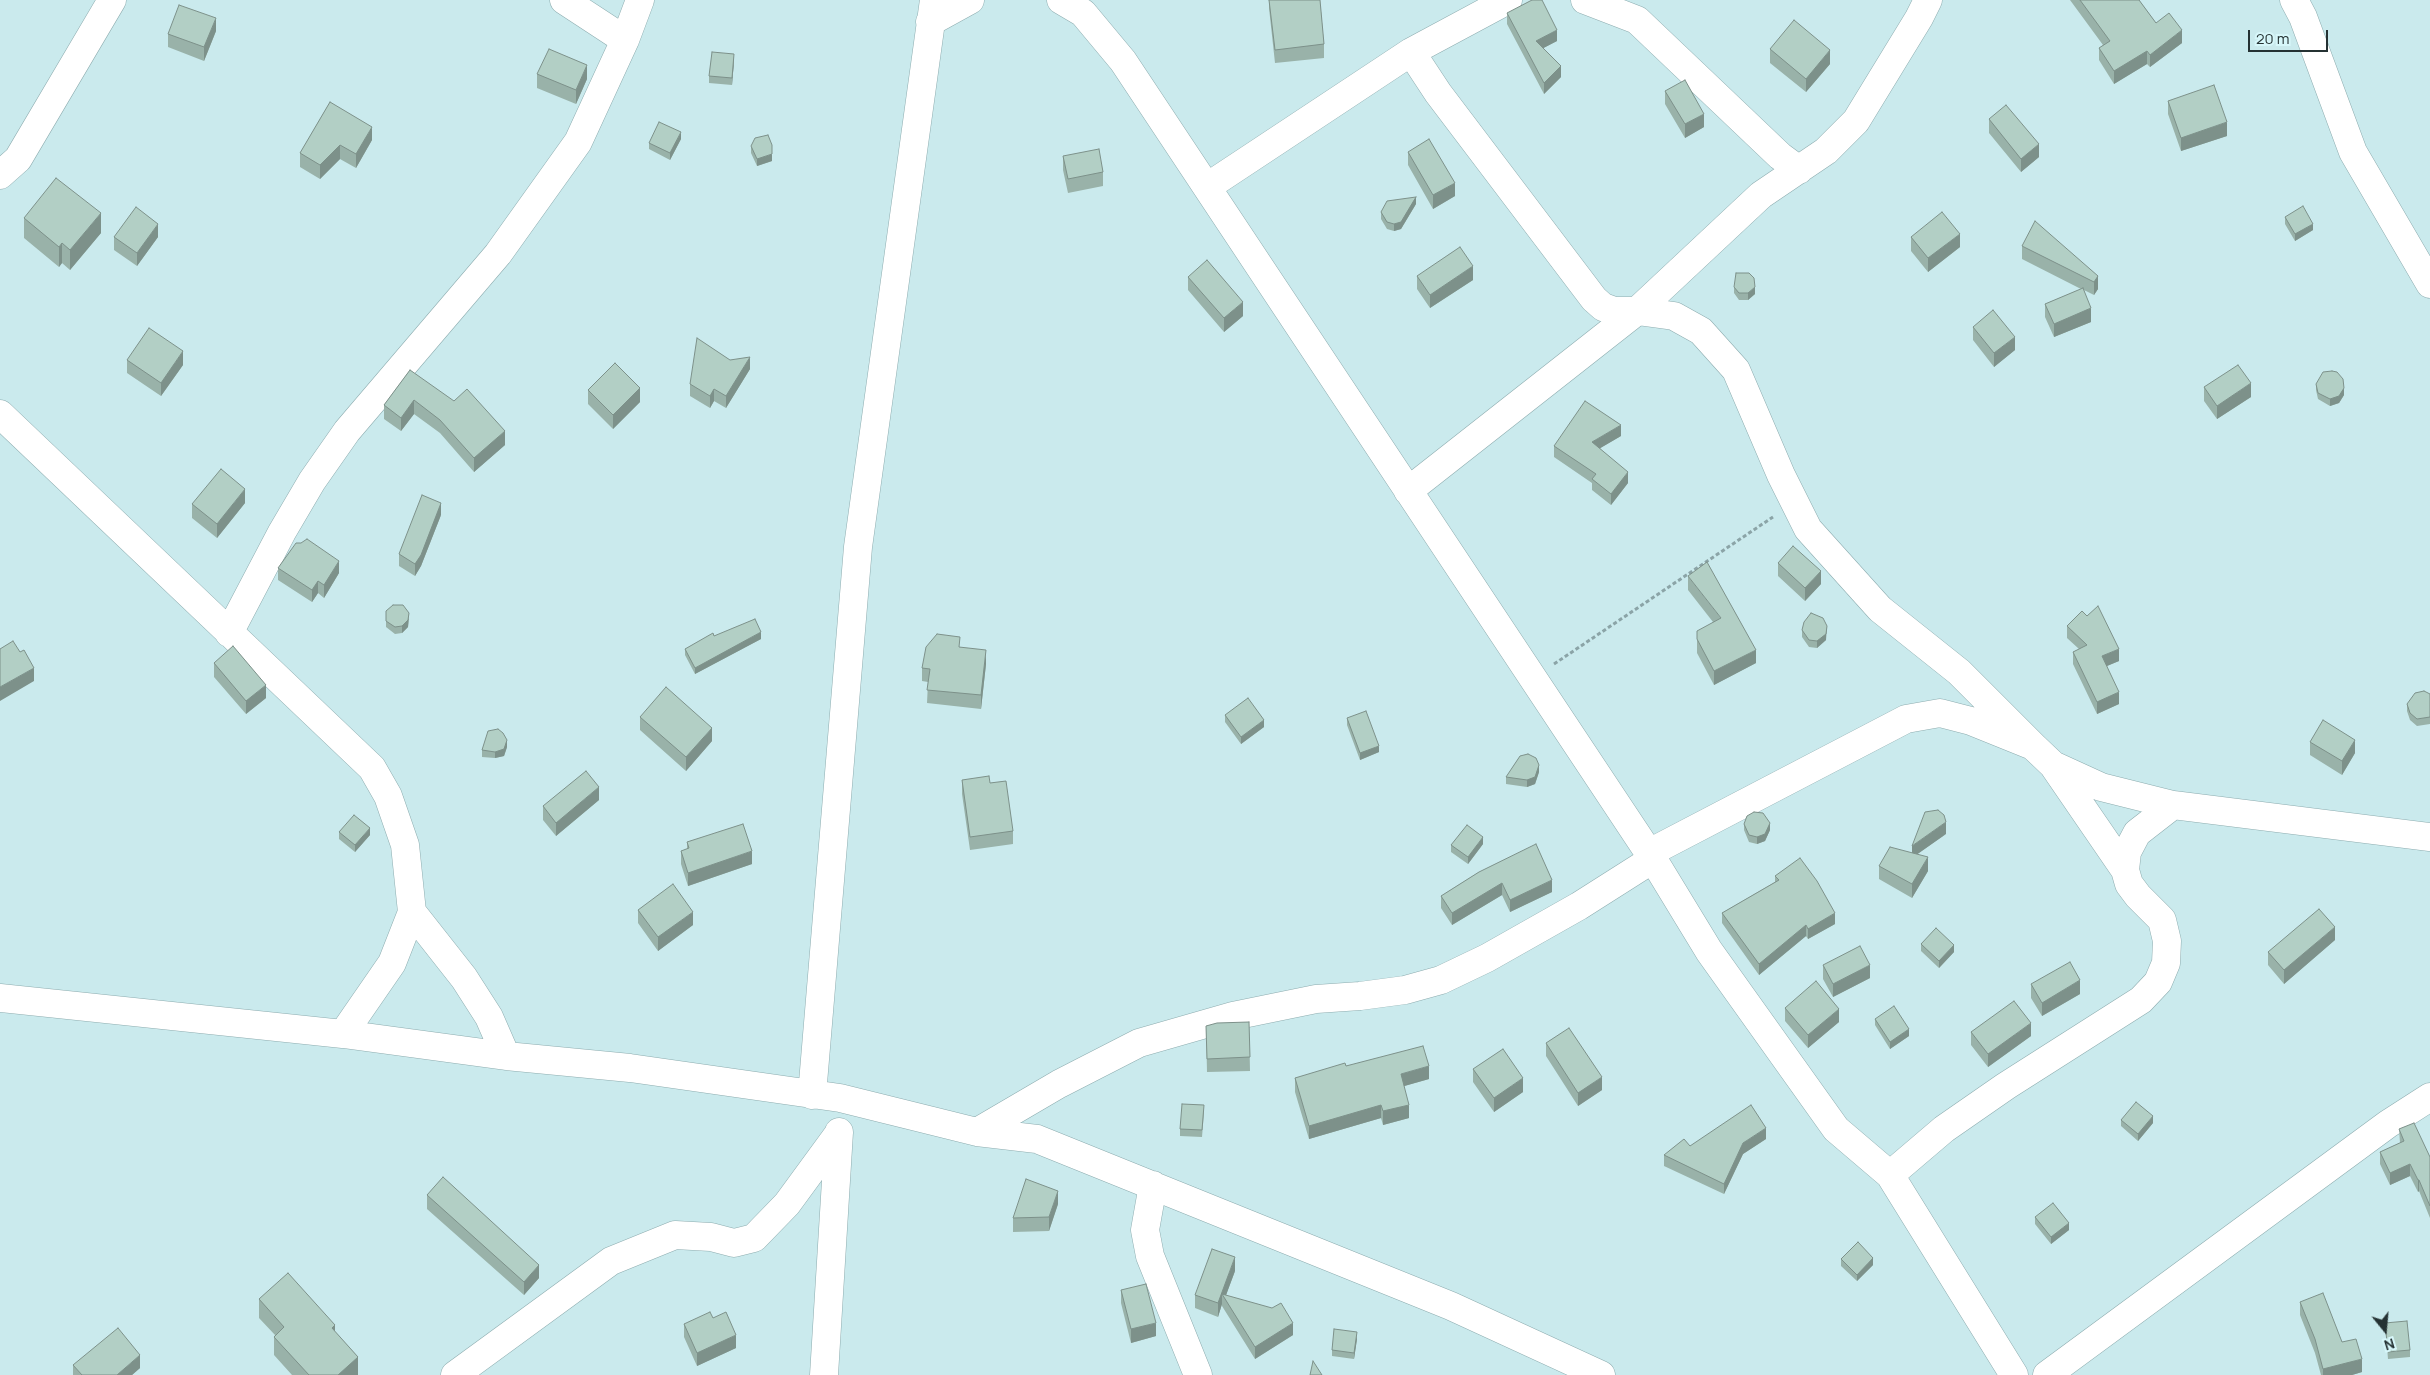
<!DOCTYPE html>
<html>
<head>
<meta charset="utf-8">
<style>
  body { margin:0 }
  #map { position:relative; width:2430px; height:1375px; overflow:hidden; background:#caeaed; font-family:Manrope,sans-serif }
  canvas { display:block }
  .north { position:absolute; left:2360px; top:1305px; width:50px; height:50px; -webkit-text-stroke:4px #d7f7fa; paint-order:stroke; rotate:163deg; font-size:14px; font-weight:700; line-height:20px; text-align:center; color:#253233 }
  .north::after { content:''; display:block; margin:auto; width:18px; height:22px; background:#253233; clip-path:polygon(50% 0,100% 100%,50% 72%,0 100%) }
  .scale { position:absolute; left:2248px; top:30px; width:80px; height:22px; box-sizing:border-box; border:2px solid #253233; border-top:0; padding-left:6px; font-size:15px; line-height:18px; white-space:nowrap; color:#253233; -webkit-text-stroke:4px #d7f7fa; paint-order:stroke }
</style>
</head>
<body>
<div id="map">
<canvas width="2430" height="1375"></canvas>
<div class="north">N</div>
<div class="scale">20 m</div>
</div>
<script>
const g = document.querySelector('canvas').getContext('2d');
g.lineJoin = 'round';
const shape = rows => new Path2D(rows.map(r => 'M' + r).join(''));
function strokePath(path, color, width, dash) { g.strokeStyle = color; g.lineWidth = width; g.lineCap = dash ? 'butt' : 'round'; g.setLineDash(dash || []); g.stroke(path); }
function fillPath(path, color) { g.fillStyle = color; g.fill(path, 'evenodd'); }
const minor = shape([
  [564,0,625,40],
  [1061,0,1083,13,1123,61,1653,859,1709,951,1836,1129,1890,1175,2014,1375],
  [1585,0,1637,20,1780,156,1799,170],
  [2294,0,2303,17,2353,152,2430,284],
  [930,22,970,0],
  [1411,52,1508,0],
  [0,175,18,159,112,0],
  [1207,187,1411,52,1438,93,1594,299,1603,307,1614,311,1637,311,1674,316,1701,331,1736,370,1781,475,1808,529,1880,609,1959,672,2033,746],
  [0,414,372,768,388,796,405,845,412,912,392,963,343,1034],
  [1408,491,1637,311,1761,195,1826,151,1856,121,1919,18,1928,0],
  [229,633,282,532,312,481,347,431,498,254,578,142,625,40,640,0],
  [2055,766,2101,787,2173,805,2430,837],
  [1649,853,1906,719,1940,713,1971,721,2033,746,2053,765,2125,870,2129,884,2138,896,2162,920,2167,941,2166,963,2158,982,2141,1000,2006,1086,1944,1129,1890,1175],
  [2125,870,2127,852,2137,833,2173,805],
  [412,912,464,978,489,1017,506,1056],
  [0,998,343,1034,506,1056,630,1068,840,1098,977,1132,1037,1139,1451,1306,1601,1375],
  [812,1095,858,547,934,0],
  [977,1132,1059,1084,1139,1043,1233,1016,1316,999,1360,996,1405,990,1441,980,1487,958,1579,906,1653,859],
  [1153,1185,1145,1230,1150,1256,1198,1375],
  [455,1375,611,1261,675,1235,711,1237,734,1243,754,1238,787,1204,839,1133],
  [824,1375,839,1132],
  [2047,1375,2388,1124,2430,1097]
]);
strokePath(minor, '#8dacaf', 29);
strokePath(shape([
  [1554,664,1773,517]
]), '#8ba4a7', 3, [4, 2.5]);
strokePath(minor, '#fff', 28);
fillPath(shape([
  [1269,0,1320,0,1324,44,1324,58,1275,63,1269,8],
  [2070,0,2139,0,2156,23,2182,43,2150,67,2147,64,2114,84,2099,60,2099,48,2103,45],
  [1507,13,1557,41,1543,48,1561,77,1544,94,1507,24],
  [216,31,204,61,168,47,168,34],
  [1770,49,1830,64,1806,92,1770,63],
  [734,61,732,85,709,83,709,76],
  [537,74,587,79,576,104,537,88],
  [1665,91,1704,127,1685,138,1665,104],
  [2168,101,2227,136,2181,151,2168,114],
  [330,102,372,140,356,168,340,159,320,179,300,167,300,153],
  [1989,119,2039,157,2021,172,1989,133],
  [681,139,670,160,649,149,649,143],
  [751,146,772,161,757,166,751,153],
  [1408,152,1455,196,1433,209,1408,165],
  [1063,156,1103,172,1103,186,1068,193,1063,170],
  [1416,204,1401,229,1394,231,1387,229,1381,219,1381,212],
  [2285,217,2313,230,2295,241,2285,224],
  [24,218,101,233,70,270,62,263,59,267,24,238],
  [114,237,158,237,137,266,114,250],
  [1911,237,1960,247,1928,272,1911,251],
  [2022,246,2098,276,2098,289,2094,295,2084,290,2091,322,2054,337,2045,317,2045,304,2081,289,2022,259],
  [1417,276,1473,280,1430,308,1417,289],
  [1188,277,1243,316,1224,332,1188,290],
  [1734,287,1755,294,1748,300,1739,300,1734,293],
  [1973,327,2015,350,1994,367,1973,340],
  [127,360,183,365,161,396,127,373],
  [730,360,750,369,726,408,714,401,710,408,690,396,690,384],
  [410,370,505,445,474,472,440,433,414,414,401,431,384,419,384,405],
  [2316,384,2344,395,2339,403,2330,406,2318,399,2316,390],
  [2204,387,2251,397,2217,419,2204,401],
  [588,390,640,402,613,429,588,404],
  [1621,436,1600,448,1628,483,1611,505,1592,490,1592,483,1554,457,1554,446],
  [245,503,217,538,192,518,192,504],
  [441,515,421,566,415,576,399,566,399,554],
  [1778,563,1821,584,1805,601,1778,576],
  [278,568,339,573,324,598,318,593,312,602,278,580],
  [1688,576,1756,663,1714,685,1697,653,1697,639,1713,622,1688,590],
  [386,611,409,619,408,627,402,633,395,634,386,627],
  [2067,626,2119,661,2107,666,2119,704,2097,714,2073,664,2073,652,2079,649,2067,638],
  [1802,630,1826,640,1817,648,1809,647,1802,637],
  [714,636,761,639,695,674,685,655,685,649],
  [960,647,986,664,981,709,927,703,928,682,922,681,922,668],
  [214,663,266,698,246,714,214,677],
  [2430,694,2430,724,2417,726,2410,720,2407,711,2407,704],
  [1225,715,1264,727,1241,744,1225,722],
  [640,717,712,741,686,771,640,730],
  [1347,718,1379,752,1360,760,1347,725],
  [2310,742,2355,753,2342,775,2310,755],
  [507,747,504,756,495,758,482,757,482,750],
  [1539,772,1535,784,1527,787,1506,784,1506,777],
  [962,780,990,783,1013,831,1013,844,970,850,962,794],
  [599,800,556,836,543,820,543,806],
  [1744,824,1770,830,1765,841,1757,844,1749,842,1744,830],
  [339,832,370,835,355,852,339,839],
  [1946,834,1917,854,1928,871,1912,898,1879,879,1879,866,1912,853],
  [687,842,752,864,688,886,681,864,681,851,687,849],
  [1483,844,1468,864,1451,852,1451,845],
  [1479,872,1552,892,1510,912,1502,895,1452,925,1441,908,1441,896],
  [1775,876,1835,924,1808,939,1806,936,1759,975,1722,923,1722,913,1775,882],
  [638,910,693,925,658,951,638,923],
  [2335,940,2284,984,2268,965,2268,952],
  [1921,944,1954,952,1939,968,1921,951],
  [1823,965,1870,978,1833,997,1823,979],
  [2031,984,2080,994,2042,1016,2031,998],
  [1785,1008,1839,1022,1808,1048,1785,1021],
  [1875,1019,1909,1036,1890,1049,1875,1025],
  [1249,1022,1250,1071,1207,1072,1206,1026],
  [1971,1032,2031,1036,1988,1067,1971,1045],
  [1546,1043,1602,1090,1578,1106,1546,1056],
  [1346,1066,1429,1079,1404,1086,1409,1118,1383,1125,1381,1118,1309,1139,1295,1092,1295,1078],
  [1473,1069,1523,1092,1494,1112,1473,1082],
  [1204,1112,1202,1137,1180,1136,1180,1129],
  [2121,1120,2153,1123,2138,1141,2121,1126],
  [2399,1129,2430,1157,2430,1218,2419,1191,2418,1192,2410,1176,2390,1185,2380,1164,2380,1152,2400,1143],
  [1766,1139,1743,1154,1724,1194,1664,1166,1664,1155,1690,1146],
  [427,1195,539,1278,524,1295,427,1209],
  [1058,1204,1049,1231,1013,1232,1013,1218],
  [2035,1217,2069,1230,2051,1244,2035,1224],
  [1841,1259,1873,1265,1857,1281,1841,1266],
  [1235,1271,1226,1295,1293,1335,1255,1359,1222,1306,1222,1304,1218,1317,1195,1308,1195,1295],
  [1121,1290,1156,1336,1131,1343,1121,1303],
  [259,1299,335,1332,358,1357,358,1375,292,1375,274,1355,274,1337,275,1335,259,1318],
  [2300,1302,2342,1342,2362,1372,2352,1375,2321,1375,2315,1353,2300,1315],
  [713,1318,736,1348,697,1366,684,1337,684,1324],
  [2385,1323,2410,1350,2410,1357,2388,1359],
  [1357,1339,1354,1359,1332,1356,1332,1350],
  [73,1365,140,1368,132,1375,73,1375]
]), '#99b2a9');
fillPath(shape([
  [216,18,216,31,204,61,204,47],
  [1557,30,1557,41,1536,52,1536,41],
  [2182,30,2182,43,2150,67,2150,55],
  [1830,50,1830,64,1806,92,1806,79],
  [2147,51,2147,64,2114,84,2114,71],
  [734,54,734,61,732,85,732,78],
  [587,65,587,79,576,104,576,90],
  [1561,66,1561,77,1544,94,1544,83],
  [1704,114,1704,127,1685,138,1685,124],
  [2227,122,2227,136,2181,151,2181,138],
  [372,127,372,140,356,168,356,154],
  [681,132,681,139,670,160,670,153],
  [2039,144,2039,157,2021,172,2021,159],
  [340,145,340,159,320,179,320,165],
  [772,154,772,161,757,166,757,159],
  [1455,183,1455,196,1433,209,1433,195],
  [1416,197,1416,204,1401,229,1394,231,1394,224],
  [101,213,101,233,70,270,70,250],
  [158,224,158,237,137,266,137,253],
  [2313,224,2313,230,2295,241,2295,234],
  [1960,234,1960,247,1928,272,1928,258],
  [62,243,62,263,59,267,59,247],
  [1473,266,1473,280,1430,308,1430,295],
  [2098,276,2098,289,2094,295,2094,282],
  [1755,287,1755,294,1748,300,1748,293],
  [1243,302,1243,316,1224,332,1224,318],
  [2091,308,2091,322,2054,337,2054,324],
  [2015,337,2015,350,1994,367,1994,353],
  [183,351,183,365,161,396,161,383],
  [750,357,750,369,726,408,726,396],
  [2251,383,2251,397,2217,419,2217,406],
  [640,388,640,402,613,429,613,415],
  [2344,388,2344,395,2339,403,2330,406,2330,399],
  [714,389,714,401,710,408,710,396],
  [414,400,414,414,401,431,401,418],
  [1621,425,1621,436,1592,453,1592,442],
  [505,431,505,445,474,472,474,458],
  [1628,472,1628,483,1611,505,1611,494],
  [245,489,245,503,217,538,217,524],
  [441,503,441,515,421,566,415,576,415,564],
  [339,561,339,573,324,598,324,585],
  [1821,571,1821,584,1805,601,1805,588],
  [318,581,318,593,312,602,312,590],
  [409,613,408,627,402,633,402,626],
  [1827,626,1826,640,1817,648,1817,641],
  [761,632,761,639,695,674,695,668],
  [2119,649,2119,661,2102,668,2102,656],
  [986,650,986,664,981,709,981,695],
  [1756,650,1756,663,1714,685,1714,671],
  [34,668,34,681,0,701,0,687],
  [266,685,266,698,246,714,246,701],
  [2119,692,2119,704,2097,714,2097,702],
  [1264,720,1264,727,1241,744,1241,737],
  [712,728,712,741,686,771,686,757],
  [507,740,507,747,504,756,495,758,495,752],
  [2355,740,2355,753,2342,775,2342,761],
  [1379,746,1379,752,1360,760,1360,753],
  [1539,765,1539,772,1535,784,1527,787,1527,780],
  [599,787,599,800,556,836,556,823],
  [1946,822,1946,834,1912,858,1912,846],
  [1770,823,1770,830,1765,841,1757,844,1757,837],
  [370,828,370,835,355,852,355,845],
  [1483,837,1483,844,1468,864,1468,857],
  [752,851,752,864,688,886,688,873],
  [1928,857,1928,871,1912,898,1912,884],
  [1552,880,1552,892,1510,912,1510,900],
  [1502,883,1502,895,1452,925,1452,913],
  [693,912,693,925,658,951,658,937],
  [1835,913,1835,924,1808,939,1808,929],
  [1806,925,1806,936,1759,975,1759,964],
  [2335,927,2335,940,2284,984,2284,970],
  [1954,945,1954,952,1939,968,1939,961],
  [1870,965,1870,978,1833,997,1833,984],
  [2080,980,2080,994,2042,1016,2042,1003],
  [1839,1009,1839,1022,1808,1048,1808,1035],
  [2031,1023,2031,1036,1988,1067,1988,1054],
  [1909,1029,1909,1036,1890,1049,1890,1042],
  [1429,1066,1429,1079,1401,1087,1401,1074],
  [1602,1077,1602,1090,1578,1106,1578,1093],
  [1523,1078,1523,1092,1494,1112,1494,1098],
  [1381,1105,1381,1118,1309,1139,1309,1126],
  [1409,1105,1409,1118,1383,1125,1383,1111],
  [2153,1116,2153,1123,2138,1141,2138,1134],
  [1766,1128,1766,1139,1743,1154,1724,1194,1724,1184,1743,1143],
  [2410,1164,2410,1176,2390,1185,2390,1173],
  [2418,1180,2419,1180,2419,1191,2418,1192],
  [1058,1191,1058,1204,1049,1231,1049,1217],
  [2069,1223,2069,1230,2051,1244,2051,1237],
  [1235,1257,1235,1271,1225,1298,1222,1294,1222,1304,1218,1317,1218,1303],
  [1873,1258,1873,1265,1857,1281,1857,1275],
  [539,1265,539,1278,524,1295,524,1282],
  [1156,1323,1156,1336,1131,1343,1131,1329],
  [1293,1323,1293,1335,1255,1359,1255,1347],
  [335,1325,335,1343,332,1328],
  [1357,1332,1357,1339,1354,1359,1354,1353],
  [736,1335,736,1348,697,1366,697,1353],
  [140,1355,140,1368,132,1375,117,1375],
  [358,1357,358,1375,338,1375],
  [2362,1359,2362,1372,2352,1375,2323,1375,2323,1369]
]), '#7d918a');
const building = shape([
  [1269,0,1320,0,1324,44,1275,50,1269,0],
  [1532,0,1542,0,1557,30,1536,41,1561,66,1544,83,1507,13,1532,0],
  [2080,0,2139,0,2156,23,2169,13,2182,30,2150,55,2147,51,2114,71,2099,48,2110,41,2080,0],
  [179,5,216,18,204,47,168,34,179,5],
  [1794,20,1830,50,1806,79,1770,49,1794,20],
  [549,49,587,65,576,90,537,74,549,49],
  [712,52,734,54,732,78,709,76,712,52],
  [1685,80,1704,114,1685,124,1665,91,1685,80],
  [2214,85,2227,122,2181,138,2168,101,2214,85],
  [330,102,372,127,356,154,340,145,320,165,300,153,330,102],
  [2006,105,2039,144,2021,159,1989,119,2006,105],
  [659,122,681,132,670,153,649,143,659,122],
  [768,135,772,145,772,154,757,159,751,146,755,138,768,135],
  [1429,139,1455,183,1433,195,1408,152,1429,139],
  [1099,149,1103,172,1068,179,1063,156,1099,149],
  [56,178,101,213,70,250,62,243,59,247,24,218,56,178],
  [1416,197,1401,222,1394,224,1387,222,1381,212,1387,201,1416,197],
  [2303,206,2313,224,2295,234,2285,217,2303,206],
  [136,207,158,224,137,253,114,237,136,207],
  [1942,212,1960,234,1928,258,1911,237,1942,212],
  [2035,221,2098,276,2094,282,2022,246,2035,221],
  [1460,247,1473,266,1430,295,1417,276,1460,247],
  [1207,260,1243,302,1224,318,1188,277,1207,260],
  [1736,273,1749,273,1754,278,1755,287,1748,293,1739,293,1734,287,1736,273],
  [2083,288,2091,308,2054,324,2045,304,2083,288],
  [1993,310,2015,337,1994,353,1973,327,1993,310],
  [149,328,183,351,161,383,127,360,149,328],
  [697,338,730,360,750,357,726,396,714,389,710,396,690,384,697,338],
  [615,363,640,388,613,415,588,390,615,363],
  [2238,365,2251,383,2217,406,2204,387,2238,365],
  [410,370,454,401,467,389,505,431,474,458,440,420,414,400,401,418,384,405,410,370],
  [2332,371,2337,372,2343,379,2344,388,2339,396,2330,399,2318,393,2316,384,2323,372,2332,371],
  [1585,401,1621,425,1592,442,1628,472,1611,494,1592,479,1596,474,1554,446,1585,401],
  [221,469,245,489,217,524,192,504,221,469],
  [422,495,441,503,421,555,415,564,399,554,422,495],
  [307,539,339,561,324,585,318,581,312,590,278,568,296,543,301,543,307,539],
  [1793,546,1821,571,1805,588,1778,563,1793,546],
  [1707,562,1756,650,1714,671,1697,639,1697,631,1721,618,1688,576,1707,562],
  [393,605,403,605,409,613,408,620,402,626,395,627,386,621,386,611,393,605],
  [2098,606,2119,649,2102,656,2119,692,2097,702,2073,652,2087,645,2067,626,2082,611,2087,616,2098,606],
  [1811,613,1823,618,1827,626,1826,634,1817,641,1809,640,1802,630,1804,622,1811,613],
  [755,619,761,632,695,668,685,649,713,633,714,636,755,619],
  [937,634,960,637,959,647,986,650,981,695,927,690,930,669,922,668,926,647,937,634],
  [13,641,20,652,24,650,34,668,0,687,0,649,13,641],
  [233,646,266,685,246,701,214,663,233,646],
  [666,687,712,728,686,757,640,717,666,687],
  [2424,691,2430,694,2430,717,2417,719,2410,713,2407,704,2415,693,2424,691],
  [1248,698,1264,720,1241,737,1225,715,1248,698],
  [1366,711,1379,746,1360,753,1347,718,1366,711],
  [2323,720,2355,740,2342,761,2310,742,2323,720],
  [498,729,503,733,507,740,504,749,495,752,482,750,488,731,498,729],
  [1528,754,1536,758,1539,765,1535,777,1527,780,1506,777,1520,756,1528,754],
  [586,771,599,787,556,823,543,806,586,771],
  [989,776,990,783,1006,781,1013,831,970,837,962,780,989,776],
  [1938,810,1944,815,1946,822,1912,846,1925,812,1938,810],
  [1754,812,1763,813,1770,823,1765,834,1757,837,1749,835,1744,824,1747,816,1754,812],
  [354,815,370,828,355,845,339,832,354,815],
  [743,824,752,851,688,873,681,851,689,848,687,842,743,824],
  [1467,825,1483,837,1468,857,1451,845,1467,825],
  [1536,844,1552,880,1510,900,1502,883,1452,913,1441,896,1479,872,1536,844],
  [1890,847,1928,857,1912,884,1879,866,1890,847],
  [1800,858,1817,881,1835,913,1808,929,1806,925,1759,964,1722,913,1779,880,1775,876,1800,858],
  [673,884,693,912,658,937,638,910,673,884],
  [2319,909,2335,927,2284,970,2268,952,2319,909],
  [1936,928,1954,945,1939,961,1921,944,1936,928],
  [1860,946,1870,965,1833,984,1823,965,1860,946],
  [2070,962,2080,980,2042,1003,2031,984,2070,962],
  [1816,981,1839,1009,1808,1035,1785,1008,1816,981],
  [2014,1001,2031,1023,1988,1054,1971,1032,2014,1001],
  [1894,1006,1909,1029,1890,1042,1875,1019,1894,1006],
  [1249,1022,1250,1057,1207,1059,1206,1026,1217,1023,1249,1022],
  [1569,1028,1602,1077,1578,1093,1546,1043,1569,1028],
  [1423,1046,1429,1066,1401,1074,1409,1105,1383,1111,1381,1105,1309,1126,1295,1078,1345,1063,1346,1066,1423,1046],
  [1503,1049,1523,1078,1494,1098,1473,1069,1503,1049],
  [2136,1102,2153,1116,2138,1134,2121,1120,2136,1102],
  [1182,1104,1204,1105,1202,1130,1180,1129,1182,1104],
  [1751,1105,1766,1128,1743,1143,1724,1184,1664,1155,1684,1139,1690,1146,1751,1105],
  [2414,1123,2430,1157,2430,1206,2419,1180,2418,1180,2410,1164,2390,1173,2380,1152,2404,1141,2399,1129,2414,1123],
  [443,1177,539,1265,524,1282,427,1195,443,1177],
  [1026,1179,1058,1191,1049,1217,1013,1218,1026,1179],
  [2053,1203,2069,1223,2051,1237,2035,1217,2053,1203],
  [1858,1242,1873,1258,1857,1275,1841,1259,1858,1242],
  [1212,1249,1235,1257,1218,1303,1195,1295,1212,1249],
  [288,1273,335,1325,332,1328,358,1357,338,1375,309,1375,274,1337,284,1327,259,1299,288,1273],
  [1146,1284,1156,1323,1131,1329,1121,1290,1146,1284],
  [2323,1293,2342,1342,2356,1339,2362,1359,2323,1369,2315,1339,2300,1302,2323,1293],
  [1222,1294,1272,1308,1281,1303,1293,1323,1255,1347,1222,1294],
  [710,1312,713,1318,726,1312,736,1335,697,1353,684,1324,710,1312],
  [2407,1321,2410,1350,2388,1352,2385,1323,2407,1321],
  [118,1328,140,1355,117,1375,82,1375,73,1365,118,1328],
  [1334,1329,1357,1332,1354,1353,1332,1350,1334,1329],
  [1313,1361,1322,1375,1310,1375,1313,1361]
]);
fillPath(building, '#b2cfc5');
strokePath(building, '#7d918a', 1);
</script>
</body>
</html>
